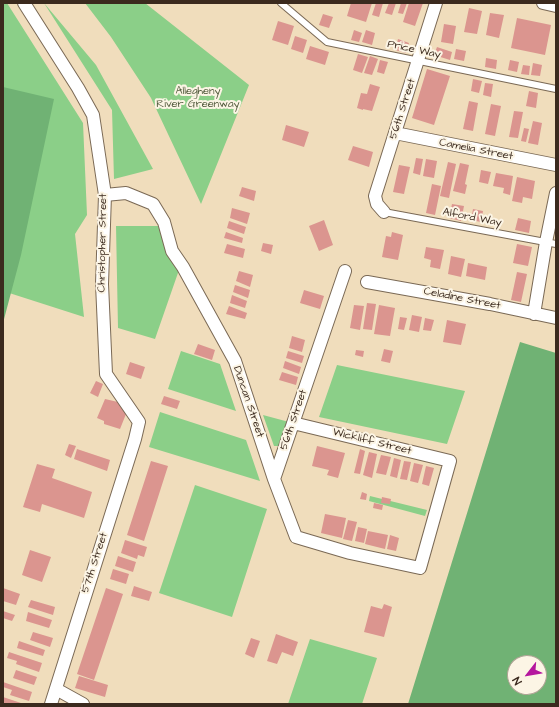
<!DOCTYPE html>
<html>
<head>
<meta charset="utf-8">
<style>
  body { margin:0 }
  #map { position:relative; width:559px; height:707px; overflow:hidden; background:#f0ddbc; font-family:"Architects Daughter",sans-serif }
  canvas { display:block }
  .frame { position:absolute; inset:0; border:4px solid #3b2a1e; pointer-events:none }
  .north { position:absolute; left:507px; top:655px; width:40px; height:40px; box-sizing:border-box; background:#fcf5e5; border:1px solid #afa495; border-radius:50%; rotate:239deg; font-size:11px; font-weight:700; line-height:16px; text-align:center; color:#3b2a1e }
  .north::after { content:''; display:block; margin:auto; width:14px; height:18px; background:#b5179e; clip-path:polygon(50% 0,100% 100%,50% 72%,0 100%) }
</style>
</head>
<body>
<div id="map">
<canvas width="559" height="707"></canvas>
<div class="frame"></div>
<div class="north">N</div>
</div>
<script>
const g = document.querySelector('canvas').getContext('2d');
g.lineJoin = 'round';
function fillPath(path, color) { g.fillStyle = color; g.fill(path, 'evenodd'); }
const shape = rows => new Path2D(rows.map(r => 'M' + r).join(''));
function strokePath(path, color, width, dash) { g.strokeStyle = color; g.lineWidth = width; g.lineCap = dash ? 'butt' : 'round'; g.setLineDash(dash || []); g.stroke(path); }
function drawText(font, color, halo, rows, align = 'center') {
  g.font = font + ' "Architects Daughter",sans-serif'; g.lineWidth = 4; g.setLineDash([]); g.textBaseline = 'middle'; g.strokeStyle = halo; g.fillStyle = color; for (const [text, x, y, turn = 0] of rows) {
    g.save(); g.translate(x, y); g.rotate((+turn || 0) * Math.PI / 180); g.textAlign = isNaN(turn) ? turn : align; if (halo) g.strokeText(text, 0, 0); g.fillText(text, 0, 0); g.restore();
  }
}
fillPath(shape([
  [3,3,7,3,83,123,87,215,75,234,84,317,3,291],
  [44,3,96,65,153,169,114,179,112,110],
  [85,3,145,3,249,85,201,204,151,98,111,37],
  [116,226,158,226,179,270,155,339,118,328],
  [181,351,220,364,236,411,168,389],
  [337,365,465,391,447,444,319,417],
  [160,412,246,440,260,481,149,447],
  [263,415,289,422,279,446,274,446],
  [195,485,267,509,232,617,159,593],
  [370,496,427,510,425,516,369,501],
  [310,639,377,658,362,704,288,704]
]), '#8bcf88');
fillPath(shape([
  [3,87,54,99,21,255,3,323],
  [520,342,556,353,556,704,408,704],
  [515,663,539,663,539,687,515,687]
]), '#70b274');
fillPath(shape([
  [351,3,372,3,366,22,347,16],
  [376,3,383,3,379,17,372,15],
  [389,3,396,3,392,15,385,13],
  [401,3,407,3,403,14,398,13],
  [409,3,423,3,415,26,403,22],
  [469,8,482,11,477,34,464,32],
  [490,13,504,15,499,38,486,35],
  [323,14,333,17,329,28,319,25],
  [517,18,551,25,545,55,511,48],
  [278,21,294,26,288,45,272,40],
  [444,24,456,26,453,44,441,42],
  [354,30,362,33,359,42,351,40],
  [366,30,375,33,372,45,362,42],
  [295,36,307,40,303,53,291,49],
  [398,39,409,43,406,53,395,50],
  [310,46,329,52,325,65,306,59],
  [437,47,452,52,450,60,434,55],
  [456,49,466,51,464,61,454,59],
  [358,54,368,57,362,73,353,70],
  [370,56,378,59,372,75,364,73],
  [486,58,497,60,496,69,485,67],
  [380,60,388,62,384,74,377,72],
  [510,60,519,62,517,72,508,70],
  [533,63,542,65,540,76,531,75],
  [523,65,530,66,529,75,521,74],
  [427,69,450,76,434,125,412,118],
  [473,79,482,81,479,93,471,91],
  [485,83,493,84,491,97,483,95],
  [370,84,380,87,372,111,363,109,363,110,357,108,361,93,367,94],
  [529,91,538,93,536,108,526,106],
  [469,101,478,103,473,131,463,129],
  [491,104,501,106,495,136,485,134],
  [514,111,523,112,518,138,509,137],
  [533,121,542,123,538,145,528,143],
  [286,125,309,132,304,147,282,140],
  [524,128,529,129,526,142,521,141],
  [353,146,373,152,369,167,348,160],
  [416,158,423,159,420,175,413,173],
  [426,159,437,161,434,178,423,176],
  [448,162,456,164,449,198,440,196],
  [460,163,469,165,465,184,467,185,465,194,453,191],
  [399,165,410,167,404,194,393,192],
  [481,170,491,172,488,184,479,182],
  [496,173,513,176,510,195,503,193,504,188,493,186],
  [517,177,535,181,532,199,523,197,522,203,512,201],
  [432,184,441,186,435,215,426,213],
  [242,187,256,191,254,201,239,196],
  [452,204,464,206,461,221,449,218],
  [232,208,250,213,247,224,230,218],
  [473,209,483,211,481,222,471,220],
  [518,218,531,221,529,233,515,230],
  [324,220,333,245,319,251,309,226],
  [229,221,246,227,244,234,227,228],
  [226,232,243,238,242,243,224,238],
  [392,232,403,235,398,260,382,257,386,236,391,237],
  [263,243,273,245,271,254,261,251],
  [227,244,245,249,243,258,224,253],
  [517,244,532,247,528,266,513,263],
  [426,247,444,250,440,269,430,267,431,260,424,258],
  [451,256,465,259,461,277,448,274],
  [468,263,487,267,485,280,466,276],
  [239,271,253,275,250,287,236,281],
  [517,272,527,274,521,302,511,300],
  [235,285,250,290,248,298,233,292],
  [304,290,324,296,320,309,300,303],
  [232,295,247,301,245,308,230,303],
  [367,303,376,304,372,330,363,329],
  [354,305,364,306,360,330,350,328],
  [379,305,395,308,390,336,374,334],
  [229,306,247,313,245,319,226,314],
  [412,315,422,317,419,332,409,330],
  [400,317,407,318,404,330,398,329],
  [425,318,434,320,431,331,423,330],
  [447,320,466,324,461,345,443,342],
  [292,336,305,340,302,352,289,348],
  [198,344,215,350,212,360,194,354],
  [384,349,393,351,390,363,381,361],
  [356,350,364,351,363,357,355,355],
  [288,351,304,356,302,363,286,358],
  [285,361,301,367,299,374,283,368],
  [130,362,145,367,141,379,126,374],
  [282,372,298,377,296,385,279,380],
  [96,381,103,384,98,397,90,393],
  [164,396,180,401,177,409,161,404],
  [105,399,118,402,126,414,120,429,104,424,104,421,97,418],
  [69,444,76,446,71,458,65,455],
  [317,446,345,453,338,478,327,475,329,470,312,466],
  [77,449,110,460,107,471,74,459],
  [360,449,365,451,360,474,354,473],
  [369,452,377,454,372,478,363,475],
  [381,455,391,457,386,475,376,473],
  [394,458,401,460,397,478,390,476],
  [151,461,168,466,144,541,127,535],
  [404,461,411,462,407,480,400,479],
  [414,463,423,465,418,483,410,481],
  [37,464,55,469,52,478,92,492,84,518,42,504,40,512,23,507],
  [426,466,434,468,429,486,422,484],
  [362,492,367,494,366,500,360,499],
  [382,497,391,499,390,504,381,503],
  [374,503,383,505,382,510,373,508],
  [325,514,346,518,342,538,321,533],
  [348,520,357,522,352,541,343,539],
  [358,527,367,529,364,543,355,541],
  [368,531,388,535,385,549,365,544],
  [390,535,399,538,396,551,387,549],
  [125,540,147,547,144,557,138,555,137,559,121,553],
  [30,550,51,557,42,582,22,575],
  [118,556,136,562,133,572,115,566],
  [113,569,129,574,126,584,110,579],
  [134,586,152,592,149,601,131,596],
  [3,588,20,594,16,605,3,601],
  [106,588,123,594,94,680,77,674],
  [31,600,55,607,53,615,28,607],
  [384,604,392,607,384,637,364,632,371,606,382,609],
  [3,611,15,615,12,621,3,618],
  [28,612,52,620,49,628,26,621],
  [33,632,53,638,50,647,30,640],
  [276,634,298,642,293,656,282,652,277,664,267,661],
  [251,638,260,641,254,658,245,654],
  [19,641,45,650,43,656,17,648],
  [9,652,42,663,39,672,16,664,17,661,7,658],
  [16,670,37,677,34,685,13,678],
  [79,676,108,685,105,697,75,688],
  [3,682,32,692,29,701,10,695,12,690,3,687],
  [3,697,24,704,3,704]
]), '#db958f');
const service = shape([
  [281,3,327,42,556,89],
  [384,212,556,244]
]);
const minor = shape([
  [24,3,78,88,93,115,105,195,102,284,106,374,139,422,135,439,51,704],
  [543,3,556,6],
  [395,133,556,165],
  [105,195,126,193,153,204,164,222,172,251,183,267,235,361,274,479,296,537,350,553,420,568,450,461,293,423],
  [384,212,377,204,375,196,436,3],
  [367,282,490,304,556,318],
  [534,314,546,242,556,193],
  [274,479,345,271],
  [56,689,83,704]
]);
strokePath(service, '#7a6955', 8);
strokePath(minor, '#7a6955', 14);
strokePath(service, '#fff', 6);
strokePath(minor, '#fff', 12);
drawText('11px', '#3b2a1e', '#fcf5e5', [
  ["Price Way",414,50,12],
  ["56th Street",403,109,-72],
  ["Camelia Street",476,150,11],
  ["Alford Way",472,218,11],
  ["Christopher Street",103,243,-89],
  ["Celadine Street",462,299,11],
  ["Duncan Street",248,402,71],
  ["56th Street",294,420,-71],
  ["Wickliff Street",372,442,14],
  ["57th Street",95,563,-72]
]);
drawText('11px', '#535c3e', '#fcf5e5', [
  ["Allegheny",198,92],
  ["River Greenway",198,105]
]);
</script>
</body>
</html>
